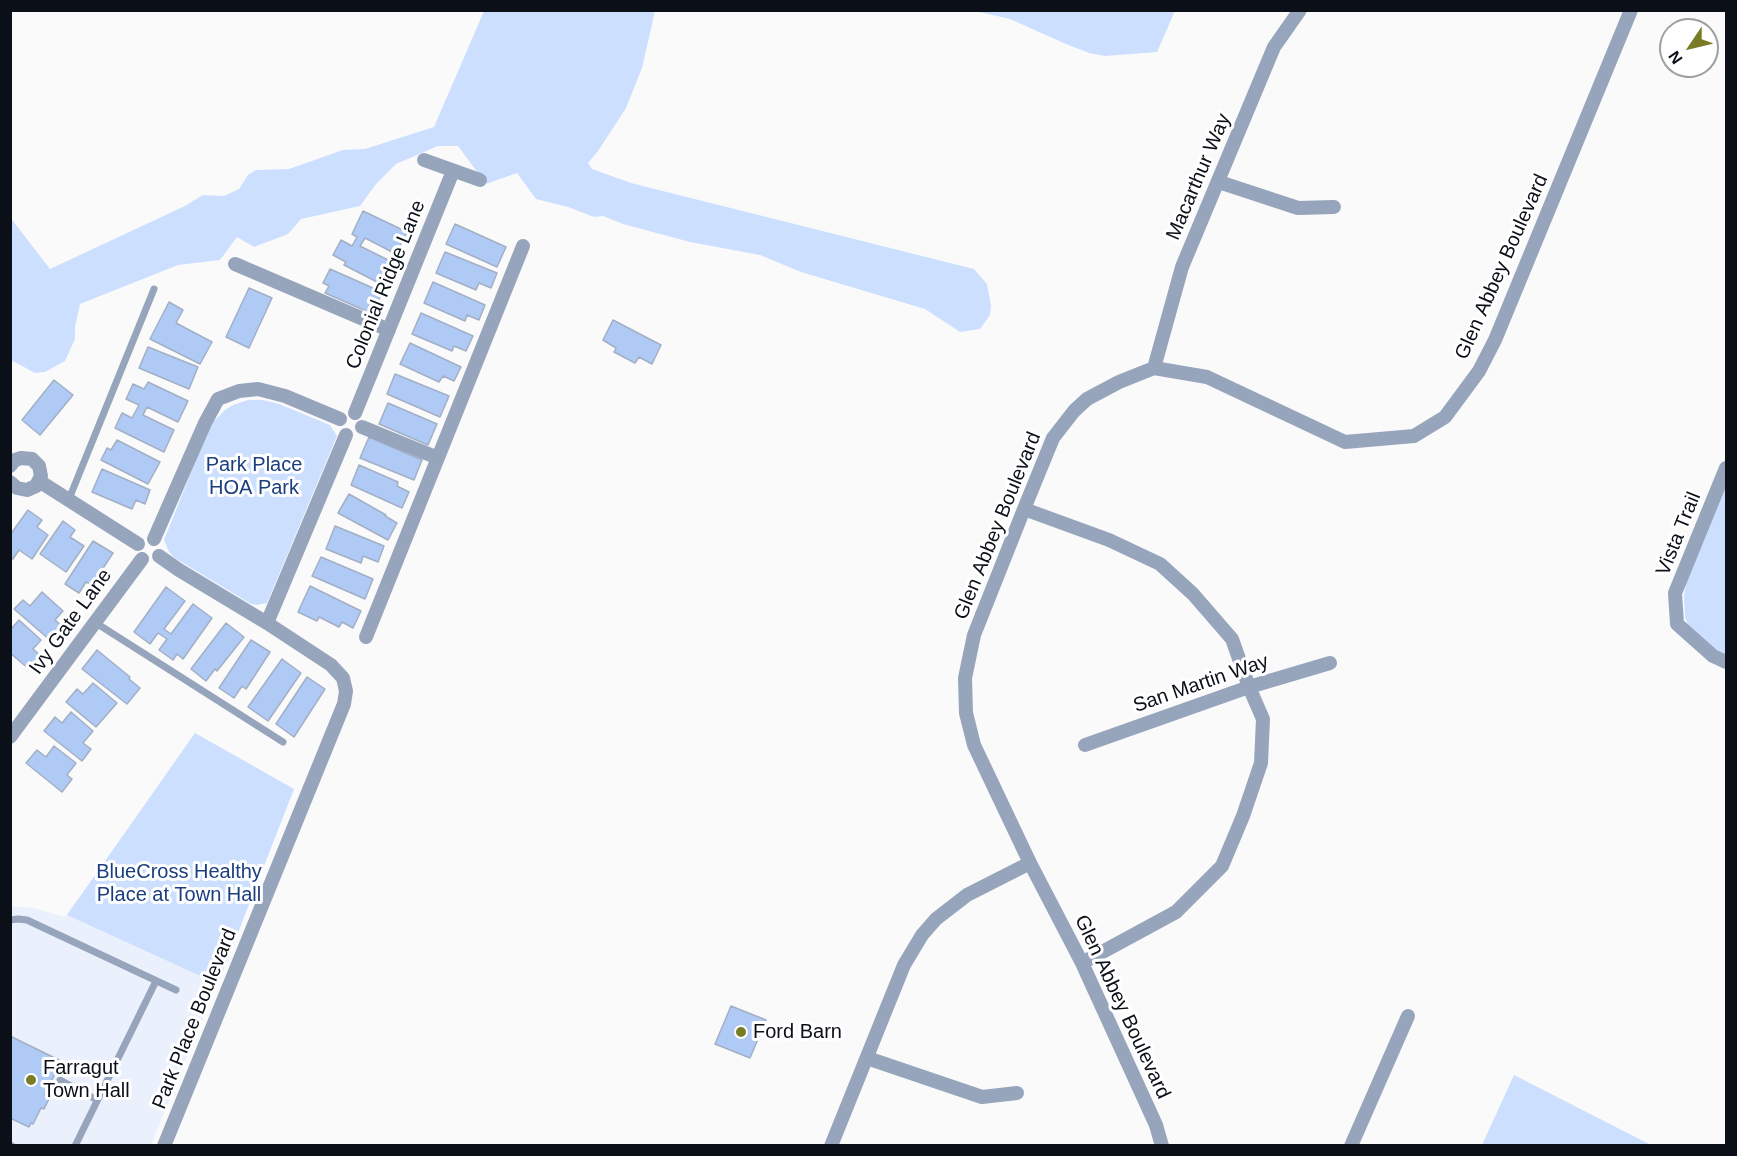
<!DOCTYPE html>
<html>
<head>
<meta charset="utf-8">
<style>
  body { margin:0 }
  #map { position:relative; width:1737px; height:1156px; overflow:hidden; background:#fafafa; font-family:Arial,sans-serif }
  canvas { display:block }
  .frame { position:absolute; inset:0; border:12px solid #0b0f17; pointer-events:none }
  .north { position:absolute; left:1659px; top:18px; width:60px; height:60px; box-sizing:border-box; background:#fff; border:2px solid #9d9fa2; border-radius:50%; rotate:235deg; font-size:16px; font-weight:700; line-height:24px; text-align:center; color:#0b0f17 }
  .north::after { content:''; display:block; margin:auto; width:21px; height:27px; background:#797c25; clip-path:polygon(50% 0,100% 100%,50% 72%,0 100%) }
</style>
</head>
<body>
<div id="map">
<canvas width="1737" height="1156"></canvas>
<div class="frame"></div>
<div class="north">N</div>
</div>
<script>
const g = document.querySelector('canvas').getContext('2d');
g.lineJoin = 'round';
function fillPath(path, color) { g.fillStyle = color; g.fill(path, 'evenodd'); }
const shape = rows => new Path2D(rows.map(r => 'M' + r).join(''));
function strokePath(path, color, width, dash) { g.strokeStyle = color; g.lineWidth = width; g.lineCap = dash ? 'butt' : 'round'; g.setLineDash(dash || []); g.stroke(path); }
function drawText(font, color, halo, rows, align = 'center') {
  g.font = font + ' Arial,sans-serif'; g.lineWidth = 6; g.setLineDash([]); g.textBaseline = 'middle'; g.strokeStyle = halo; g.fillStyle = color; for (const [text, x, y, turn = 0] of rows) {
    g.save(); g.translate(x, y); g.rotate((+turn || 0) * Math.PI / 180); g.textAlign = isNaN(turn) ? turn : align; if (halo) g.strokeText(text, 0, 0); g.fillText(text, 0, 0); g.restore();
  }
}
fillPath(shape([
  [76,901,222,972,151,1145,11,1145,10,906,34,908,65,917]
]), '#eaf1fd');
fillPath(shape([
  [484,11,655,11,642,68,626,108,598,151,588,163,592,169,631,183,974,269,987,284,991,306,990,315,980,329,960,332,925,309,801,272,760,255,690,242,623,224,603,216,594,217,568,207,536,199,517,173,486,184,458,146,438,146,396,164,376,184,360,206,301,219,288,234,254,247,237,237,220,260,178,265,80,304,75,327,75,339,65,361,45,372,35,373,11,360,10,217,50,269,185,206,203,195,224,196,239,189,248,175,256,170,289,169,343,150,365,149,434,127],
  [975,11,1175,10,1175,11,1157,52,1105,56,1089,53,1066,44,1010,19],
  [248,400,263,400,279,404,330,425,337,436,267,603,257,605,251,604,175,558,169,552,164,540,206,435,212,423,225,410,233,405],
  [1726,482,1726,657,1703,643,1689,628,1685,617,1684,596,1686,583],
  [195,733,294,789,218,984,67,915],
  [1514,1075,1651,1145,1482,1145]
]), '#cddfff');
const building = shape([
  [363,211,407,232,396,254,365,238,360,246,394,263,383,285,344,265,346,262,333,255,341,240,352,246,357,237,352,234,363,211],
  [455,224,506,247,497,267,446,244,455,224],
  [445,252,497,273,491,288,479,283,476,290,436,273,445,252],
  [330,269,382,292,373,314,325,293,329,286,323,283,330,269],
  [433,282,485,305,479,320,467,315,465,321,424,303,433,282],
  [249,288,272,298,249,348,226,337,249,288],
  [169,302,183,310,176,323,212,342,200,364,150,339,169,302],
  [421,313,473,336,466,351,454,346,452,351,412,334,421,313],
  [613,320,661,345,652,364,639,357,635,363,614,352,616,348,603,340,613,320],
  [410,343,461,367,454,381,443,376,439,382,400,364,410,343],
  [148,347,198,367,189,389,139,368,148,347],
  [395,374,449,396,440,417,387,394,395,374],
  [54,380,73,395,40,435,22,420,54,380],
  [148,382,188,401,178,422,147,407,143,415,174,430,164,452,115,428,122,413,132,418,139,405,126,399,133,384,144,389,148,382],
  [388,403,437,424,428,445,379,424,388,403],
  [369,437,422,460,414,480,360,458,369,437],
  [117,440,160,462,148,484,101,460,107,448,111,450,117,440],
  [359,465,398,482,397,486,409,492,402,508,351,485,359,465],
  [102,469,150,490,145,504,136,500,132,509,92,492,102,469],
  [349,494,386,515,385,516,397,523,388,540,338,513,349,494],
  [28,510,42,520,37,527,48,535,32,559,19,550,13,559,10,558,10,535,28,510],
  [63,521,75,530,70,537,84,546,66,572,40,554,63,521],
  [335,526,384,546,378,562,363,556,361,563,326,549,335,526],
  [93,541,113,553,92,585,86,582,79,593,65,584,93,541],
  [321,557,373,579,365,599,312,576,321,557],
  [310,586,361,611,353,628,342,622,339,627,319,617,317,621,298,612,310,586],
  [166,587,185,601,164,629,171,634,193,604,212,618,183,659,177,654,173,660,159,650,167,639,158,633,150,644,134,632,166,587],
  [42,592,63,611,55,620,63,627,51,641,14,609,23,600,30,606,42,592],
  [19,620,41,640,33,649,41,656,29,669,10,653,10,630,19,620],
  [226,623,244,637,217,671,215,669,206,681,191,669,226,623],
  [251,640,270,652,246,689,242,686,234,698,219,688,251,640],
  [97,650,130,677,129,679,140,688,127,704,82,669,97,650],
  [282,659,301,673,268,721,248,707,282,659],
  [307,677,325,689,294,737,276,724,307,677],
  [93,683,117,703,96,727,66,702,77,689,83,694,93,683],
  [71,712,93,731,83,743,91,749,82,761,44,731,55,717,62,723,71,712],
  [54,746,76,763,67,775,72,779,62,792,26,763,37,750,46,757,54,746],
  [731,1006,766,1020,750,1058,715,1044,731,1006],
  [10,1036,59,1060,57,1064,59,1066,45,1094,50,1097,44,1109,41,1108,33,1124,31,1123,29,1127,10,1118,10,1036]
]);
fillPath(building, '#b0caf6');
strokePath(building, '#a2afc5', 1.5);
strokePath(shape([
  [69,499,154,289],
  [96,623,283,742],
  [10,920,18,919,27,920,176,990],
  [60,1080,97,1100],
  [10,1145,12,1146],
  [75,1146,156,981]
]), '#96a4bc', 7);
strokePath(shape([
  [424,160,480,180],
  [1219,182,1298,208,1334,207],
  [235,264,389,330],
  [1154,368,1182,267,1274,47,1300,10],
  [355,413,453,171],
  [362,427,438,458],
  [10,466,15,460,21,458,32,459,39,466,41,476,36,486,27,490,17,488,10,482],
  [1726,468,1675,593,1677,624,1713,656,1726,662],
  [39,481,138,544],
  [1024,509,1109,540,1160,564,1193,594,1232,639,1249,687,1263,719,1261,763,1243,816,1222,866,1176,912,1082,963],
  [154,539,205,423,218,399,239,391,258,389,285,396,340,419],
  [159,556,179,570,267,623,331,665,343,678,346,691,344,704,164,1146],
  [267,623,346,435],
  [366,637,523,246],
  [10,737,142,559],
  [1085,745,1249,687,1330,663],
  [867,1058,982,1097,1017,1093],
  [831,1146,904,965,922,935,936,919,967,895,1030,863],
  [1162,1146,1156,1125,1082,963,1030,863,974,745,966,713,965,678,974,635,1024,509,1053,438,1074,411,1087,399,1119,382,1154,368,1207,377,1345,442,1414,436,1445,417,1479,371,1495,340,1631,10],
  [1351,1146,1408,1016]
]), '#96a4bc', 14);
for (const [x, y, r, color] of [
  [741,1032,6,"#797c25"],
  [31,1080,6,"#797c25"]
]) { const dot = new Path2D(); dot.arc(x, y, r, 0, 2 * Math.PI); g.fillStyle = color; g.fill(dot); strokePath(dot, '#fff', 2); }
drawText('20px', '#0b0f17', '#fff', [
  ["Macarthur Way",1199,177,-67],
  ["Glen Abbey Boulevard",1502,267,-66],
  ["Colonial Ridge Lane",386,285,-68],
  ["Glen Abbey Boulevard",998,526,-68],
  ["Vista Trail",1679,534,-68],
  ["Ivy Gate Lane",71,622,-54],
  ["San Martin Way",1201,684,-19],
  ["Glen Abbey Boulevard",1122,1007,65],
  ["Park Place Boulevard",195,1019,-68]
]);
drawText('20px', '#1b3e7e', '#fff', [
  ["Park Place",254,465],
  ["HOA Park",254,488],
  ["BlueCross Healthy",179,872],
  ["Place at Town Hall",179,895]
]);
drawText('20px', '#0b0f17', '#fff', [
  ["Ford Barn",753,1032],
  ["Farragut",43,1068],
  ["Town Hall",43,1091]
], 'left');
</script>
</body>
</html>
